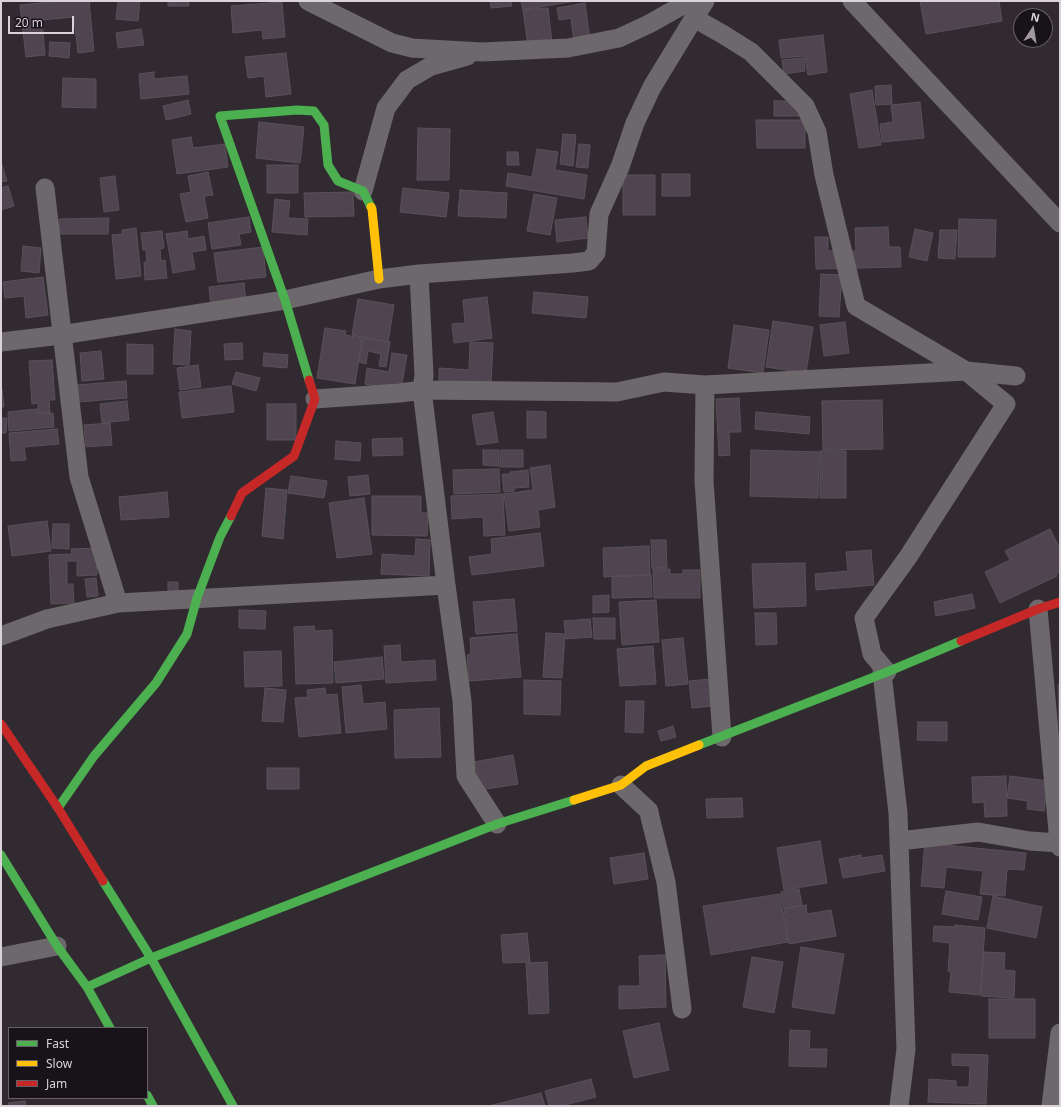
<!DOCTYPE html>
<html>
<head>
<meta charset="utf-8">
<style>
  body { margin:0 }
  #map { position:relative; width:1061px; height:1107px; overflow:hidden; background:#312b31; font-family:"Noto Sans",sans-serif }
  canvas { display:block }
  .frame { position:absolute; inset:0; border:2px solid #dbd3da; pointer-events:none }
  .legend { position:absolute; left:8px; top:1027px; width:140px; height:72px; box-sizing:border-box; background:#181318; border:1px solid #666066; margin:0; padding:5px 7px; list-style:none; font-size:12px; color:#dbd3da }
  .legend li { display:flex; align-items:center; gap:8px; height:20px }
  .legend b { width:20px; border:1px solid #666066 }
  .north { position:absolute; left:1013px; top:8px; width:40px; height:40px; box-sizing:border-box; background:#181318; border:1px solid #666066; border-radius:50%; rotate:12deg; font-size:11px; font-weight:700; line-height:16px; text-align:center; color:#dbd3da }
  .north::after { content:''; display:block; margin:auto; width:14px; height:18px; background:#a0989f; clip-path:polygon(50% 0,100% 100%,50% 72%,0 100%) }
  .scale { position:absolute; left:8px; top:16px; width:66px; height:18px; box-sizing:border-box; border:2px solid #dbd3da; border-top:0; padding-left:5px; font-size:12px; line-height:14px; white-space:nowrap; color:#dbd3da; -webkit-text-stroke:3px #181318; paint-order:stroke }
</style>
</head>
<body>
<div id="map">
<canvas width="1061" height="1107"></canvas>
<div class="frame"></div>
<ul class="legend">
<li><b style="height:5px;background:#4caf50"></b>Fast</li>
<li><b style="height:5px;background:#ffc107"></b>Slow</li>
<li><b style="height:5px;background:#c62828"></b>Jam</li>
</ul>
<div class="north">N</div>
<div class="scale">20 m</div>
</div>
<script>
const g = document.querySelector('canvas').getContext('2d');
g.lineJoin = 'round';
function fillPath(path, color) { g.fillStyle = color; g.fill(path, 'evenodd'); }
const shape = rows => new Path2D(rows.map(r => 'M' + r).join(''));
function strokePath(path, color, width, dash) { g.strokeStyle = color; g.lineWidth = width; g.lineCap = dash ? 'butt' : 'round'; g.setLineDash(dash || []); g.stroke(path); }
const building = shape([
  [61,1,89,1,94,51,78,53,74,17,42,20,45,55,26,57,20,5,61,1],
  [118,1,140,1,138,21,116,19,118,1],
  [168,1,188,1,189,6,168,6,168,1],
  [490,1,511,1,512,6,491,8,490,1],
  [521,1,575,1,523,10,521,1],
  [920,1,999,1,1002,21,926,34,920,1],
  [282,2,285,37,263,39,262,30,233,33,231,6,282,2],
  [585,3,590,40,574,42,571,18,559,20,557,8,585,3],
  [548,8,552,43,528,46,523,10,548,8],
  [141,29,144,45,118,48,116,33,141,29],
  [823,35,827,72,808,75,805,56,781,58,779,40,823,35],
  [50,42,70,43,69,58,49,56,50,42],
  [286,53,291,94,266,97,264,76,248,78,245,57,286,53],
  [804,58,805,71,784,74,782,60,804,58],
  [154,72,154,79,187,76,189,94,141,99,139,74,154,72],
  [63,78,96,79,96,108,62,107,63,78],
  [891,85,892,104,876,105,875,86,891,85],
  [872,90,881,145,859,148,850,94,872,90],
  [188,100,191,114,166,120,163,106,188,100],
  [774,101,801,101,801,116,774,116,774,101],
  [920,102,924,138,882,142,880,124,893,122,891,105,920,102],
  [756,120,805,120,805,148,757,148,756,120],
  [259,122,304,127,300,163,256,158,259,122],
  [418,128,450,129,449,180,417,180,418,128],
  [563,134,576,135,573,166,560,164,563,134],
  [191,137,193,148,225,144,228,167,177,174,172,140,191,137],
  [579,144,590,145,588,168,576,167,579,144],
  [537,149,558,152,555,170,587,175,584,199,506,186,508,173,532,177,537,149],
  [507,152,518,152,519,165,507,165,507,152],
  [1,162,7,181,1,182,1,162],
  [267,165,298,165,298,193,267,193,267,165],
  [208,172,213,195,204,196,208,218,186,222,180,194,191,192,188,176,208,172],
  [662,174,690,174,690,196,662,196,662,174],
  [623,175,655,175,655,215,623,215,623,175],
  [115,176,119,210,104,212,100,178,115,176],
  [8,186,14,206,1,210,1,188,8,186],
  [403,188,449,193,446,217,400,212,403,188],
  [460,190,507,193,506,218,458,216,460,190],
  [353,192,354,216,305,217,304,193,353,192],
  [534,194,557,198,550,235,527,231,534,194],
  [275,199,290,201,288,218,308,219,307,235,272,232,275,199],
  [249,217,251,232,239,234,241,245,212,249,208,223,249,217],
  [586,217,588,238,557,242,555,220,586,217],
  [109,218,108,234,59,234,59,219,109,218],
  [959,219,996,220,995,257,958,257,959,219],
  [888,227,889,247,900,247,901,267,816,269,815,237,828,237,828,251,856,251,855,228,888,227],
  [136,228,141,276,116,279,112,235,122,234,122,230,136,228],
  [915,229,933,233,927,261,909,257,915,229],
  [940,230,957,230,955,259,938,258,940,230],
  [162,231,164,248,160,249,161,261,165,260,167,278,145,280,144,262,147,262,146,250,143,250,141,233,162,231],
  [187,231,188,239,204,236,206,250,192,252,195,269,173,273,166,234,187,231],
  [23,246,41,248,39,273,21,271,23,246],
  [263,247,266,277,218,282,214,253,263,247],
  [821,274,842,275,839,317,819,316,821,274],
  [43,277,48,315,26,318,24,296,5,298,3,282,43,277],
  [244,283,246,303,211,307,209,287,244,283],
  [534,292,588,297,586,318,532,313,534,292],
  [487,297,492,338,454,343,452,324,465,323,463,300,487,297],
  [358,299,394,305,388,342,352,335,358,299],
  [773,321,813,327,806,373,766,367,773,321],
  [845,322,849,353,824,356,820,325,845,322],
  [734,325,769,330,763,373,728,368,734,325],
  [325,328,346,331,345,335,362,338,355,384,317,378,325,328],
  [175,329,191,331,189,365,173,364,175,329],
  [363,338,390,342,386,367,379,366,381,354,368,351,366,364,359,362,363,338],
  [470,342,493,343,491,384,439,381,439,368,469,370,470,342],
  [242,343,243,359,225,360,224,344,242,343],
  [127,344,153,345,153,374,127,374,127,344],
  [101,351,104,379,82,381,80,353,101,351],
  [264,353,288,355,287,368,263,366,264,353],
  [392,353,407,355,401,390,365,384,367,368,389,372,392,353],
  [52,360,55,400,49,400,50,413,38,413,38,403,32,404,29,361,52,360],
  [198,365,201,387,180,390,177,368,198,365],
  [236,372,260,378,256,391,232,384,236,372],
  [126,381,127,398,78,402,77,385,126,381],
  [231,386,234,412,182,418,179,392,231,386],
  [1,389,2,389,4,407,1,407,1,389],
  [739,398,741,432,729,432,730,455,719,456,716,399,739,398],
  [882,400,883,449,823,450,822,401,882,400],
  [127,401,129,420,102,423,100,404,127,401],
  [267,404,296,404,296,440,267,440,267,404],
  [37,409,38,414,53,413,54,427,9,431,8,412,37,409],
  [527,411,546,412,546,438,527,438,527,411],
  [493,412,498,442,477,445,472,415,493,412],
  [756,412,810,417,809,434,755,429,756,412],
  [1,418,7,418,6,433,1,433,1,418],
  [110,423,112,445,86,447,84,425,110,423],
  [57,429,59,444,24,447,26,460,11,461,9,433,57,429],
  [402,438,403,455,373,456,372,439,402,438],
  [336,441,361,443,360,461,335,459,336,441],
  [483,450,499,450,499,466,483,465,483,450],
  [501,450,523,450,523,467,500,467,501,450],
  [751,450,819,452,818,498,750,496,751,450],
  [820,451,846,451,846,498,820,498,820,451],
  [550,465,555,507,538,510,540,527,509,531,504,494,533,490,530,468,550,465],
  [499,469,500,492,454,494,453,470,499,469],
  [528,470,529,487,514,488,514,491,504,492,502,474,511,474,510,472,528,470],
  [368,475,370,494,350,496,348,477,368,475],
  [291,476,327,481,324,498,288,493,291,476],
  [266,488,287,490,283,539,262,536,266,488],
  [167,492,169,517,121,520,119,497,167,492],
  [503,494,505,535,484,536,483,517,452,519,451,496,503,494],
  [372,496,421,496,421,513,428,513,427,536,372,535,372,496],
  [364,498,372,554,337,558,329,503,364,498],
  [47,521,51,551,12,556,8,526,47,521],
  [53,524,69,524,69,549,52,548,53,524],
  [1050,529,1060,549,1060,572,1056,574,1057,576,1000,603,985,572,1010,560,1005,551,1050,529],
  [540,533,544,566,472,575,469,557,492,554,491,539,540,533],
  [416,539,430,540,429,576,381,574,382,554,415,556,416,539],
  [651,540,666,540,667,568,652,568,651,540],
  [649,546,650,574,604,577,603,548,649,546],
  [97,548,97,575,77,576,77,561,67,561,67,584,73,584,74,603,51,604,49,555,72,554,71,549,97,548],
  [871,550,874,585,816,590,815,574,848,571,846,552,871,550],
  [805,563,806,606,754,608,752,564,805,563],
  [653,569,670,569,670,574,683,574,683,570,700,570,700,598,654,598,653,569],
  [651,575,652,597,612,598,612,577,651,575],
  [96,578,98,596,87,597,85,579,96,578],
  [168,582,178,582,178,592,168,592,168,582],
  [972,594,975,608,936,616,934,602,972,594],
  [609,595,609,612,593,613,593,596,609,595],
  [514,599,517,631,476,634,473,602,514,599],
  [656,600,659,642,622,645,619,602,656,600],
  [239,610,266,611,265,629,239,628,239,610],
  [755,613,776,613,777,644,756,645,755,613],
  [593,618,615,618,615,639,594,639,593,618],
  [590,619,592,637,566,639,564,621,590,619],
  [314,626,315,631,332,630,333,683,296,684,294,627,314,626],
  [546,633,565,634,562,678,543,677,546,633],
  [517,634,521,677,469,681,467,655,471,654,470,638,517,634],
  [683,638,688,684,666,686,662,640,683,638],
  [400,645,401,662,435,660,436,680,386,683,384,646,400,645],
  [653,646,656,684,620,686,617,649,653,646],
  [281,651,282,686,245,687,244,652,281,651],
  [382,657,384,679,336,683,334,662,382,657],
  [711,679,714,706,692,708,689,681,711,679],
  [524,680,561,681,560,715,524,714,524,680],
  [1060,684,1060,729,1059,729,1058,685,1060,684],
  [361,685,363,704,385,702,387,729,346,733,342,687,361,685],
  [265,688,286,690,283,722,262,721,265,688],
  [325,688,326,695,337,694,341,733,299,737,295,698,308,697,307,690,325,688],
  [626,701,644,701,643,733,625,732,626,701],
  [439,708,441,757,395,758,394,710,439,708],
  [918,722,947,722,947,741,917,740,918,722],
  [673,726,676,737,661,741,658,731,673,726],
  [513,755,518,784,480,790,474,762,513,755],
  [267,768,299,768,299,789,267,789,267,768],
  [1006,776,1007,816,985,817,984,802,973,803,972,777,1006,776],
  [1010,776,1048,781,1044,811,1027,809,1028,801,1007,798,1010,776],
  [742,798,743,817,707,818,706,799,742,798],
  [820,841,827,883,784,890,777,848,820,841],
  [925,843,1026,853,1024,870,1007,869,1005,896,980,894,983,871,946,867,944,888,921,886,925,843],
  [644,853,648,879,614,884,610,858,644,853],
  [861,855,861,858,882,855,885,871,843,878,839,859,861,855],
  [799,889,802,905,784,908,781,892,799,889],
  [946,891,982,897,978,920,942,914,946,891],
  [780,894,788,942,711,955,703,906,780,894],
  [993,896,1042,907,1036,938,987,928,993,896],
  [806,905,807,914,831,910,836,936,789,944,784,909,806,905],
  [955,925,985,928,980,995,949,992,951,972,948,971,950,943,933,941,934,926,955,927,955,925],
  [527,933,530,962,503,963,501,935,527,933],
  [801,947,844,954,834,1014,792,1007,801,947],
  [984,952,1005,953,1004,970,1015,971,1014,998,981,996,984,952],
  [665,955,666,1007,619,1009,619,986,640,986,639,956,665,955],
  [752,957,783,962,774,1013,743,1007,752,957],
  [547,962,549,1013,529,1014,526,963,547,962],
  [989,999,1035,999,1035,1038,989,1038,989,999],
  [659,1023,669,1070,634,1078,623,1031,659,1023],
  [790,1030,810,1031,809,1049,827,1049,826,1067,789,1066,790,1030],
  [952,1054,988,1055,986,1104,928,1102,929,1079,956,1081,956,1087,969,1087,970,1066,952,1065,952,1054],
  [591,1079,596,1097,561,1106,549,1106,545,1091,591,1079],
  [541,1093,545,1106,489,1106,541,1093],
  [25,1101,26,1106,9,1106,8,1103,25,1101]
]);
fillPath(building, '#4f444f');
strokePath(building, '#585258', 1);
strokePath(shape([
  [308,1,392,43,412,48,482,52,568,48,619,38,649,24,690,1],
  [852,1,1060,223],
  [694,18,724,35,751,52,805,106,817,132,824,175,856,306,966,371,1006,404,908,557,864,618,872,654,887,672],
  [45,188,79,477,118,603],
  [363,191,386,108,407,80,431,66,467,56],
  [1,342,61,335,285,300,379,279,419,274,573,263,589,261,596,253,599,214,620,167,635,123,652,87,694,18,705,1],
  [705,385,704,481,722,737],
  [315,399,400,393,422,390,424,375,419,274],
  [1038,609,1059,843,1060,843],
  [1,636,47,619,118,603,446,585],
  [882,673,898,813,899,841,978,832,1030,841,1059,843,1060,847],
  [621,785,649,811,650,817,666,882,682,1009],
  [497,824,466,776,462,701,446,585,422,390,617,392,664,382,705,385,966,371,1016,376],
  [1,957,57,946],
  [899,1106,906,1049,899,841],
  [1051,1106,1060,1033]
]), '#6d686c', 19);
strokePath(shape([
  [309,380,285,300,220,116,297,110,314,111,324,125,328,165,338,181,363,191,371,207],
  [699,745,887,672,961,641],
  [58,808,94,756,156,683,187,634,197,598,220,537,231,516],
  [1,855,57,946,87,987,110,1028],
  [103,881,151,958,233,1106],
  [87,987,151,958,497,824,574,800],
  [147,1095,153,1106]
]), '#4caf50', 9);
strokePath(shape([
  [371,207,372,209,379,279],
  [574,800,621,785,646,766,699,745]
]), '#ffc107', 9);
strokePath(shape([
  [231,516,242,493,294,456,315,399,309,380],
  [961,641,1038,609,1060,602],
  [1,724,58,808,103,881]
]), '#c62828', 9);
</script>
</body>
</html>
